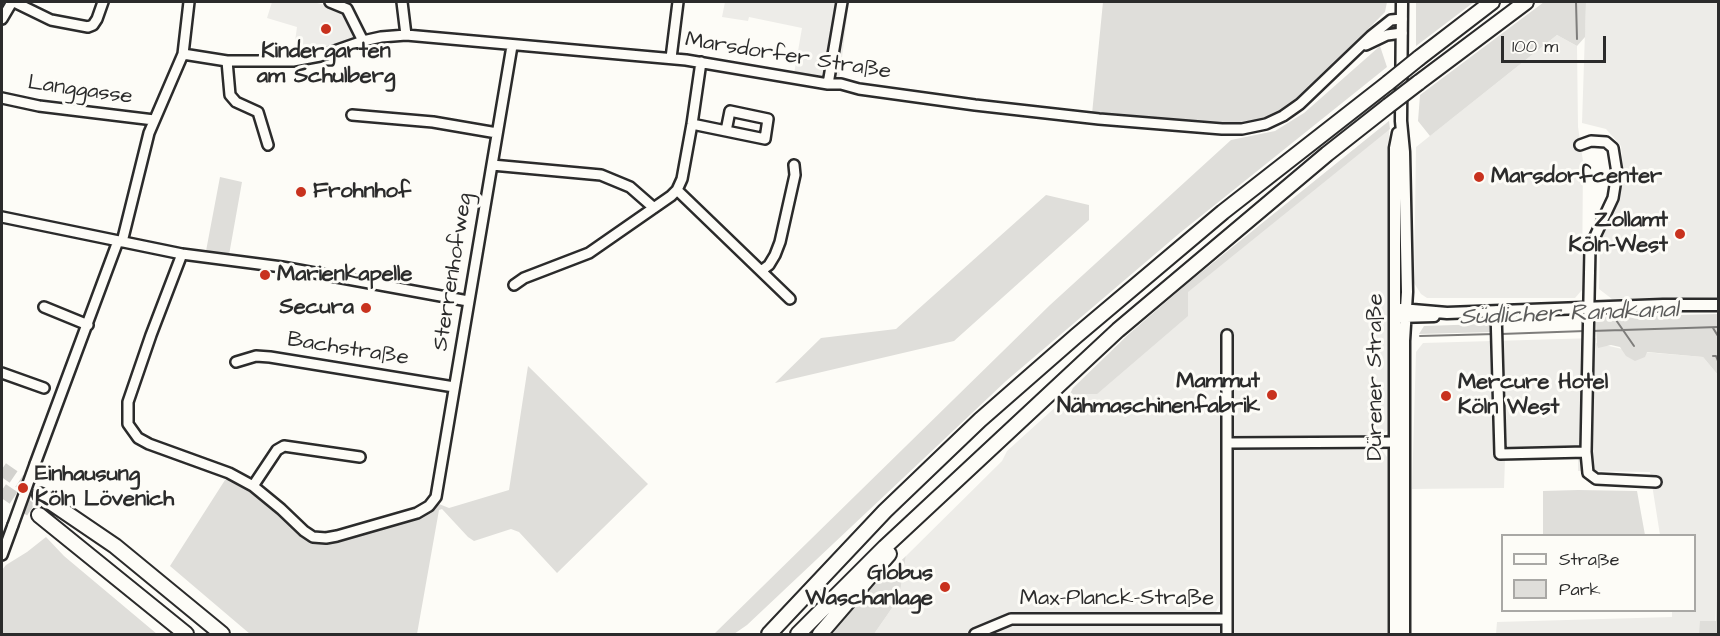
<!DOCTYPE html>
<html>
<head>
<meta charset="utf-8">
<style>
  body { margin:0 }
  #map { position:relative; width:1720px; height:636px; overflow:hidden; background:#fdfcf7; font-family:"Architects Daughter",sans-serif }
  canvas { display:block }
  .frame { position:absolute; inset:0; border:3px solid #2b2b2b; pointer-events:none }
  .legend { position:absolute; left:1501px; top:534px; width:195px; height:78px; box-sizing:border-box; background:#fdfcf7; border:2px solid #a9a8a5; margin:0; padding:8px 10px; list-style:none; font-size:18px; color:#2b2b2b }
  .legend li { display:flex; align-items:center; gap:12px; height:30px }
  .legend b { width:30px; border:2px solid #a9a8a5 }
  .scale { position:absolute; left:1501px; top:36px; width:105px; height:27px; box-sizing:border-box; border:3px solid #2b2b2b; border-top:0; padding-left:8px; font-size:18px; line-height:21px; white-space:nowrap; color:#2b2b2b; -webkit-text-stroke:4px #fdfcf7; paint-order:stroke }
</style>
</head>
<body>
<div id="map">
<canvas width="1720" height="636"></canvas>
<div class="frame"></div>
<ul class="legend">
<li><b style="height:8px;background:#fdfcf7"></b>Straße</li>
<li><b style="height:16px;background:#dfdeda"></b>Park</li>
</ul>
<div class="scale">100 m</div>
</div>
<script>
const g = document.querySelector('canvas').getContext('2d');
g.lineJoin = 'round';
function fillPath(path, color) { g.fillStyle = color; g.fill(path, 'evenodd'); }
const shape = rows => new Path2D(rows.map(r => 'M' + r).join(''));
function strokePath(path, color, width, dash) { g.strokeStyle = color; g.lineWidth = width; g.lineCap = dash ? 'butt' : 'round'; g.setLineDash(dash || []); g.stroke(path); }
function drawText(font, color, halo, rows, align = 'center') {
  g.font = font + ' "Architects Daughter",sans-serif'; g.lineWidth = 6; g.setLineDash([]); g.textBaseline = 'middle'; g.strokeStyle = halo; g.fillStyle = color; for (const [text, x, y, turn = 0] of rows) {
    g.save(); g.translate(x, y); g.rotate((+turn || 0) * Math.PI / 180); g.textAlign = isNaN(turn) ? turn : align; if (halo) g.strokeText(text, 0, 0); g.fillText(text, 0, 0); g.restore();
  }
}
fillPath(shape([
  [272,2,313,2,341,9,356,34,352,39,306,54,293,56,297,27,267,18],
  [725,2,849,2,839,81,794,74,802,28,749,17,748,21,722,17],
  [1586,2,1718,2,1718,297,1612,299,1599,289,1600,242,1618,201,1623,166,1621,146,1606,129,1582,123],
  [1557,35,1577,46,1578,127,1583,161,1582,290,1575,298,1427,298,1421,294,1414,283,1416,147],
  [1389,121,1388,430,1382,435,1382,450,1387,457,1387,634,874,634,899,598,906,556,1002,461,1007,451,1070,394,1073,388,1129,334,1188,283],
  [1223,335,1234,335,1230,625,988,623,1011,614,1207,616,1216,612,1223,597],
  [1596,338,1596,343,1631,351,1703,357,1718,375,1718,547,1715,634,1496,634,1497,622,1672,617,1672,611,1694,610,1694,536,1660,535,1650,472,1578,471,1578,458,1505,459,1504,488,1412,489,1416,352,1423,343]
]), '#edece8');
fillPath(shape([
  [1103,2,1387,2,1385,12,1296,102,1263,119,1240,124,1220,125,1092,114],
  [1416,2,1474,2,1416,46],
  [1544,2,1586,2,1585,37,1577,46,1557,35,1430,136,1418,121,1420,95],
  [1380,46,1387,67,1181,232,1006,381,747,625,734,634,714,634,1050,305,1231,140,1275,131,1304,113],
  [1389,121,1390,129,1188,292,1188,316,1097,394,1070,394,1073,388,1129,334,1188,283],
  [220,177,242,182,229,255,206,251],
  [1046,195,1089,205,1089,220,954,341,775,383,821,338,896,329],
  [1718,314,1718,381,1718,375,1703,357,1647,352,1645,357,1635,361,1626,356,1620,347,1611,345,1598,348,1597,345,1596,322,1602,317],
  [1484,324,1490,325,1493,328,1493,332,1419,334,1424,326],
  [528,366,648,484,557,573,519,532,511,529,474,541,468,537,442,509,439,510,417,634,250,634,170,566,225,480,231,480,240,483,264,498,315,541,324,543,337,541,413,518,431,511,439,504,449,508,509,490],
  [1578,490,1637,491,1645,535,1543,535,1543,491],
  [1718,509,1718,634,1699,634,1700,621,1716,621],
  [46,537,64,556,157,634,2,634,2,570,6,565,27,552],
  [906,556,899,598,874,634,826,634,844,613]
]), '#dfdeda');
strokePath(shape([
  [1576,2,1577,39],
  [1616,320,1634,346],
  [1713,328,1718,336],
  [1591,331,1718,327],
  [1501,334,1585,331],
  [1420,336,1495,334],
  [1713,356,1716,356,1718,361]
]), '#7e7d7b', 2);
strokePath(shape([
  [2,469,40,495],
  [2,490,39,515]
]), '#d3d2ce', 14, [14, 7]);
const minor = shape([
  [14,2,51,20,88,27,93,25,97,19,103,2],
  [330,2,347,9,363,41],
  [402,2,406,35],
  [2,19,12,2],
  [1366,45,1387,35,1402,33],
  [183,54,227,61,293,61,320,56,363,41,381,37,406,35,686,60,828,84,841,84,859,89,975,105,1099,119,1222,129,1242,129,1266,124,1283,116,1300,104,1371,36,1391,20,1402,19],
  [671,58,678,2],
  [227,61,230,95,236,102,258,112,268,145],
  [828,84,842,2],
  [2,98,39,106,154,120],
  [352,115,433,122,497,133],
  [692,124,765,139,768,119,730,111,726,131],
  [492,165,601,175,630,187,654,208],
  [677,190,790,299],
  [2,217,182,254,282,267,468,301],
  [122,242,149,133,183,54,189,2],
  [182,254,151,335,128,402,128,424,138,438,149,444,229,473,253,486,281,509,304,531,313,537,326,538,337,536,417,513,429,506,436,497,512,46],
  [761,271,769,265,775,255,780,242,795,175,794,165],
  [514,285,524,278,589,253,671,196,677,190,682,179,692,124,701,62],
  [44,307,88,325],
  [1496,311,1500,454,1586,452,1590,247,1613,198,1617,173,1613,148,1606,142,1591,141,1580,145],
  [236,362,256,356,270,357,454,387],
  [2,373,44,388],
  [1227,443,1402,442],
  [1586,452,1588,473,1596,479,1656,482],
  [35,464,118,241],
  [253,486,277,450,284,446,360,457],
  [2,555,13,525],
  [975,634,1011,619,1227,619],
  [1227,634,1227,335]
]);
const major = shape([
  [1402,2,1401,121,1404,152,1407,292,1404,341,1404,634],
  [1401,309,1447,313,1663,305,1718,305],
  [1398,317,1434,316],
  [1395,634,1395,148,1398,133]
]);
const highway = shape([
  [1419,58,1492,2],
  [1418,83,1526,2],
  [40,495,115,546,222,634],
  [39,515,186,634],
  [769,634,885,511,980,420,1076,336,1223,212,1388,83],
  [798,634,885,547,1118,330,1327,154,1388,106],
  [820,634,889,554]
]);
strokePath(minor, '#2b2b2b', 14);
strokePath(major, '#2b2b2b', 15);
strokePath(highway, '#2b2b2b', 18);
strokePath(minor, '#fdfcf7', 9);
strokePath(major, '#fdfcf7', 10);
strokePath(highway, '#fdfcf7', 14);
const minorBridge = shape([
  [13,525,35,464]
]);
const highwayBridge = shape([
  [1388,83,1419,58],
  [1388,106,1418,83]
]);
strokePath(minorBridge, '#2b2b2b', 14, []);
strokePath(highwayBridge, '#2b2b2b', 18, []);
strokePath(minorBridge, '#fdfcf7', 9);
strokePath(highwayBridge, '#fdfcf7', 14);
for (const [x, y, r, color] of [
  [326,29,6,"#c8321e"],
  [1479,177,6,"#c8321e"],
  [301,192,6,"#c8321e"],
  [1680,234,6,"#c8321e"],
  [265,275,6,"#c8321e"],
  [366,308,6,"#c8321e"],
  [1272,395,6,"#c8321e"],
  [1446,396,6,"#c8321e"],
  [23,488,6,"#c8321e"],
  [945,587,6,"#c8321e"]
]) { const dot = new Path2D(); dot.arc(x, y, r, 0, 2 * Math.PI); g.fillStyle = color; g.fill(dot); strokePath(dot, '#fdfcf7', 2); }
drawText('bold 22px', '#2b2b2b', '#fdfcf7', [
  ["Kindergarten",326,52,"center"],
  ["am Schulberg",326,77,"center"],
  ["Marsdorfcenter",1491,177],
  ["Frohnhof",313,192],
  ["Zollamt",1668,221,"right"],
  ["Köln-West",1668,246,"right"],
  ["Marienkapelle",277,275],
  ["Secura",354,308,"right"],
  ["Mammut",1260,382,"right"],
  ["Nähmaschinenfabrik",1260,407,"right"],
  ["Mercure Hotel",1458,383],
  ["Köln West",1458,408],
  ["Einhausung",35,475],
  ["Köln Lövenich",35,500],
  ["Globus",933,574,"right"],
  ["Waschanlage",933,599,"right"]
], 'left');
drawText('22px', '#2b2b2b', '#fdfcf7', [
  ["Marsdorfer Straße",788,57,9],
  ["Langgasse",80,91,8],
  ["Sterrenhofweg",454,272,-81],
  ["Bachstraße",348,350,9],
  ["Dürener Straße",1376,377,-90],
  ["Max-Planck-Straße",1117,599]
]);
drawText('italic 24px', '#5b5b5a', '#fdfcf7', [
  ["Südlicher Randkanal",1569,315,-2]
]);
</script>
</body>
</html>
